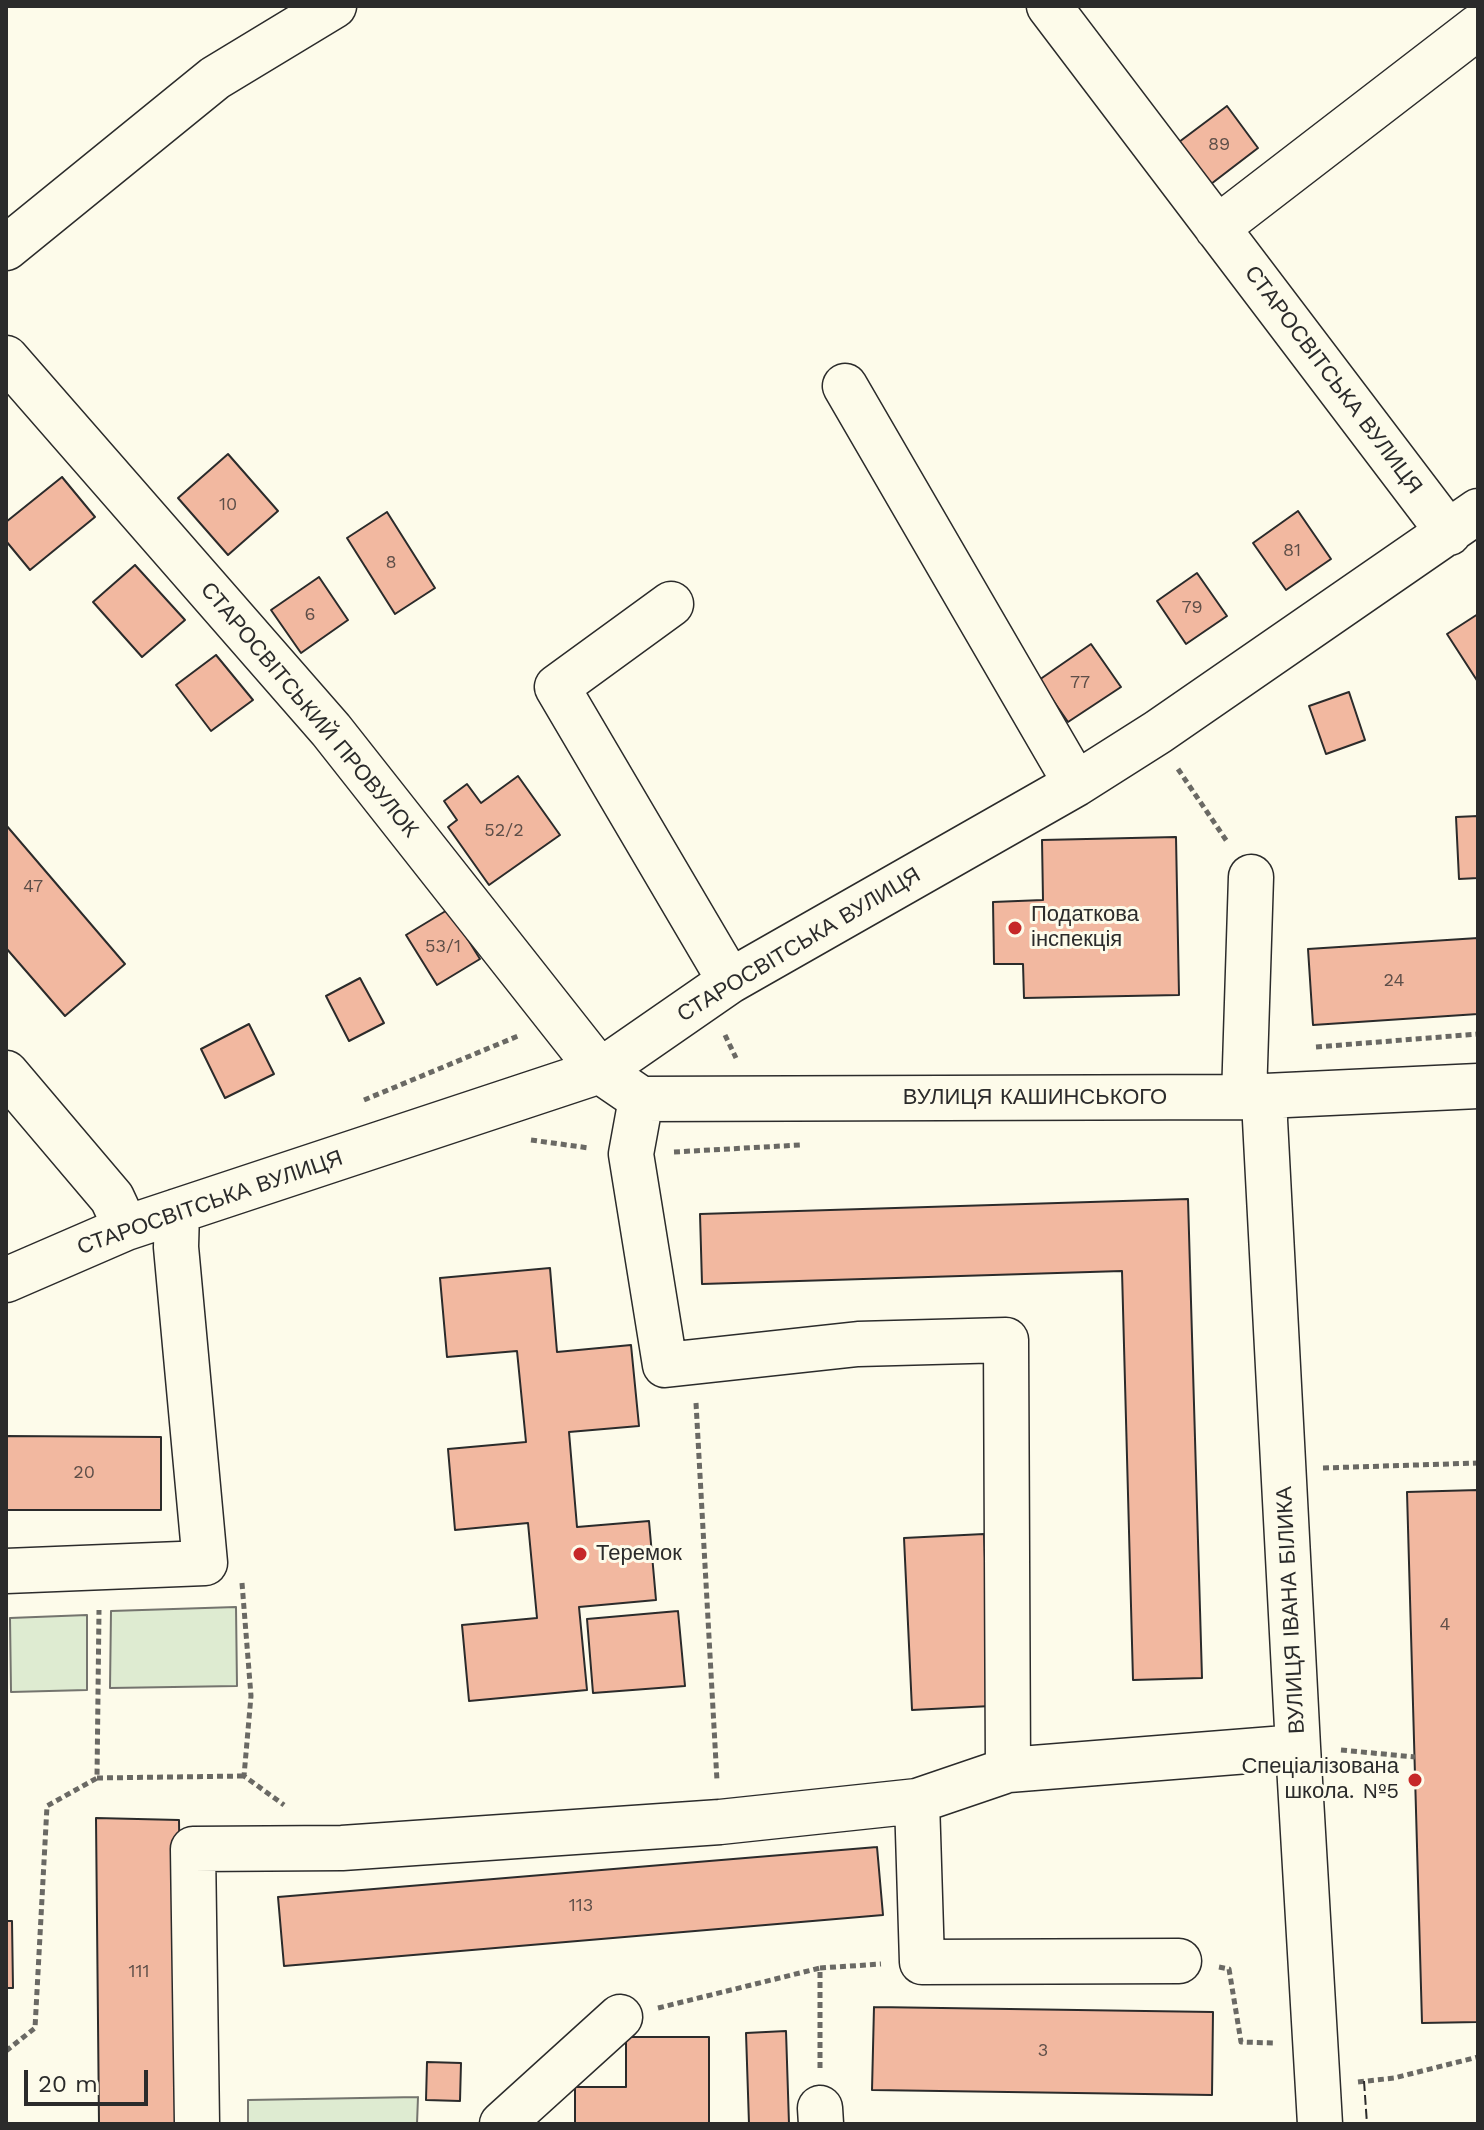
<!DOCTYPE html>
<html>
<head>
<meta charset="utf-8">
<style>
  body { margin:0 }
  #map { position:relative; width:1484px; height:2130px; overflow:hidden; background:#fdfbea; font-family:"Work Sans",sans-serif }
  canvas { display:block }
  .frame { position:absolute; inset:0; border:8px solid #2b2b2b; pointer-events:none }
  .scale { position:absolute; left:24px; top:2070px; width:124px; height:36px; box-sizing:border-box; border:4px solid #2b2b2b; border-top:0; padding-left:10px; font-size:24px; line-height:28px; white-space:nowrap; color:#2b2b2b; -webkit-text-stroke:6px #fdfbea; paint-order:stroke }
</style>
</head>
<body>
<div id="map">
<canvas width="1484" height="2130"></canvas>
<div class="frame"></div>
<div class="scale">20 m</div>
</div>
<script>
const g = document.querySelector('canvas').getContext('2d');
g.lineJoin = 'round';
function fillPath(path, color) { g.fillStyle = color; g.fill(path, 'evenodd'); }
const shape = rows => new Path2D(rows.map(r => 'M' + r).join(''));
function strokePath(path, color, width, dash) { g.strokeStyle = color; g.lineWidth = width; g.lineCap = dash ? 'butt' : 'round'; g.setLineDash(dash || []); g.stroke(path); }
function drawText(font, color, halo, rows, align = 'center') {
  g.font = font + ' "Work Sans",sans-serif'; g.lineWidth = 6; g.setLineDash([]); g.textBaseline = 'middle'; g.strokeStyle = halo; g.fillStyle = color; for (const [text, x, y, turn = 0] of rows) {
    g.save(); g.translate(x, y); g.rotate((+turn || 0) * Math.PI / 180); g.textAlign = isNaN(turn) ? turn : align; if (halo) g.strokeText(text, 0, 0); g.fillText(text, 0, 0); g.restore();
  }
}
const green = shape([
  [236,1607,237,1686,110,1688,111,1611,236,1607],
  [87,1615,87,1690,11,1692,10,1618,87,1615],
  [418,2097,417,2124,248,2124,248,2100,418,2097]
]);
fillPath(green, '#deebd1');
strokePath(green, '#74746e', 2);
const building = shape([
  [1227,106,1258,148,1211,184,1179,142,1227,106],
  [228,454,278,511,228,555,178,498,228,454],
  [62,477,95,517,30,570,6,541,6,522,62,477],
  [1298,511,1331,559,1286,590,1253,543,1298,511],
  [387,512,435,588,395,614,347,538,387,512],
  [135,565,185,620,142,657,93,602,135,565],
  [1197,573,1227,616,1186,644,1157,601,1197,573],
  [319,577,348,620,301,653,271,610,319,577],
  [1478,614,1478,682,1447,634,1478,614],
  [1091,644,1121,687,1068,722,1039,680,1091,644],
  [216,655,253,700,211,731,176,685,216,655],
  [1349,692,1365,740,1326,754,1309,706,1349,692],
  [518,776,560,835,489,885,448,827,457,820,444,801,467,784,481,803,518,776],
  [1478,816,1478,878,1459,879,1456,817,1478,816],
  [6,825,125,964,65,1016,6,948,6,825],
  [1176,837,1179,995,1024,998,1023,964,994,964,993,902,1043,900,1042,840,1176,837],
  [449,909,480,959,437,985,406,935,449,909],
  [1478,938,1478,1014,1313,1025,1308,949,1478,938],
  [360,978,384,1023,349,1041,326,996,360,978],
  [249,1024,274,1074,225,1098,201,1049,249,1024],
  [1188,1199,1202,1678,1133,1680,1122,1271,702,1284,700,1214,1188,1199],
  [550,1268,557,1352,631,1345,639,1426,569,1432,577,1527,649,1521,656,1600,579,1607,587,1690,469,1701,462,1625,537,1618,528,1523,455,1530,448,1449,526,1442,517,1351,447,1357,440,1278,550,1268],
  [6,1436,161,1437,161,1510,7,1510,6,1541,6,1436],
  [1478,1490,1478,2022,1422,2023,1407,1492,1478,1490],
  [984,1534,991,1706,912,1710,904,1538,984,1534],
  [678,1611,685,1686,593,1693,587,1619,678,1611],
  [96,1818,179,1820,183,2124,99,2124,96,1818],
  [877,1847,883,1915,284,1966,278,1897,877,1847],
  [6,1921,12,1921,13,1988,6,1988,6,1921],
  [874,2007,1213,2012,1212,2095,872,2090,874,2007],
  [786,2031,789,2124,749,2124,746,2033,786,2031],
  [626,2037,709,2037,709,2124,575,2124,575,2087,626,2087,626,2037],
  [427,2062,461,2063,460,2101,426,2100,427,2062]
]);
fillPath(building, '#f2b8a0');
strokePath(building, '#2b2b2b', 2);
const minor = shape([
  [1049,6,1449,533],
  [1217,228,1478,27],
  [6,248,215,78,334,6],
  [6,358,331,730,600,1071,641,1099,1244,1097,1478,1086],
  [845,386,1076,784],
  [671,604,557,687,730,981],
  [6,1073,112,1198,126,1228],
  [1266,1096,1265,1120,1298,1747,1320,2124],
  [1244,1097,1251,877],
  [641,1099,631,1154,665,1365,858,1344,1006,1340,1008,1770],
  [6,1280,126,1228,600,1071,730,981,1076,784,1158,732,1478,511],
  [6,1571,205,1563,176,1247,177,1211],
  [917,1801,922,1962,1179,1961],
  [820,2108,821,2124],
  [197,2124,193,1849,342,1848,720,1822,917,1801,1008,1770,1298,1747],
  [502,2124,620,2017]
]);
strokePath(minor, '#2b2b2b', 47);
strokePath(shape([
  [1178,769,1228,843],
  [725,1035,736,1058],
  [1316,1047,1478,1034],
  [364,1100,518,1036],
  [531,1140,589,1148],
  [674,1152,800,1145],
  [696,1403,717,1781],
  [1323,1468,1478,1463],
  [242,1583,251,1696,244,1776,284,1805],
  [1341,1750,1415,1757],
  [97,1778,244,1776],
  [1219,1967,1229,1969,1241,2042,1275,2043],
  [658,2008,820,1968],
  [6,2051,35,2028,47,1806,97,1778,99,1610],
  [820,2068,820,1968,881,1964],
  [1358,2082,1394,2078,1478,2057]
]), '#6a6964', 5, [6, 4]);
strokePath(minor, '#fdfbea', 44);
strokePath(shape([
  [1364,2081,1367,2124]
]), '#2b2b2b', 2, [10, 4]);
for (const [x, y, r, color] of [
  [1015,928,8,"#c62828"],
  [580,1554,8,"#c62828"],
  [1415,1780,8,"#c62828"]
]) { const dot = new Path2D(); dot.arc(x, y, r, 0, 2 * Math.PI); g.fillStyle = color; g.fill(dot); strokePath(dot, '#fdfbea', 3); }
drawText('18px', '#5d4e48', null, [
  ["89",1219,145],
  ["10",228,505],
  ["81",1292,551],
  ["8",391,563],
  ["79",1192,608],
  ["6",310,615],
  ["77",1080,683],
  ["52/2",504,831],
  ["47",33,887],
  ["53/1",443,947],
  ["24",1394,981],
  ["20",84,1473],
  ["4",1445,1625],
  ["113",581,1906],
  ["111",139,1972],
  ["3",1043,2051]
]);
drawText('22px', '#2b2b2b', '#fdfbea', [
  ["СТАРОСВІТСЬКА ВУЛИЦЯ",1333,380,53],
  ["СТАРОСВІТСЬКИЙ ПРОВУЛОК",309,710,50],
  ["СТАРОСВІТСЬКА ВУЛИЦЯ",799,945,-31],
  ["ВУЛИЦЯ КАШИНСЬКОГО",1035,1098],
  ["СТАРОСВІТСЬКА ВУЛИЦЯ",210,1203,-19],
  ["ВУЛИЦЯ ІВАНА БІЛИКА",1291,1610,-93]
]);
drawText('22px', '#2b2b2b', '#fdfbea', [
  ["Податкова",1031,915],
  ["інспекція",1031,940],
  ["Теремок",596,1554],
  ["Спеціалізована",1399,1767,"right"],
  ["школа. №5",1399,1792,"right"]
], 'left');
</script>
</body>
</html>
